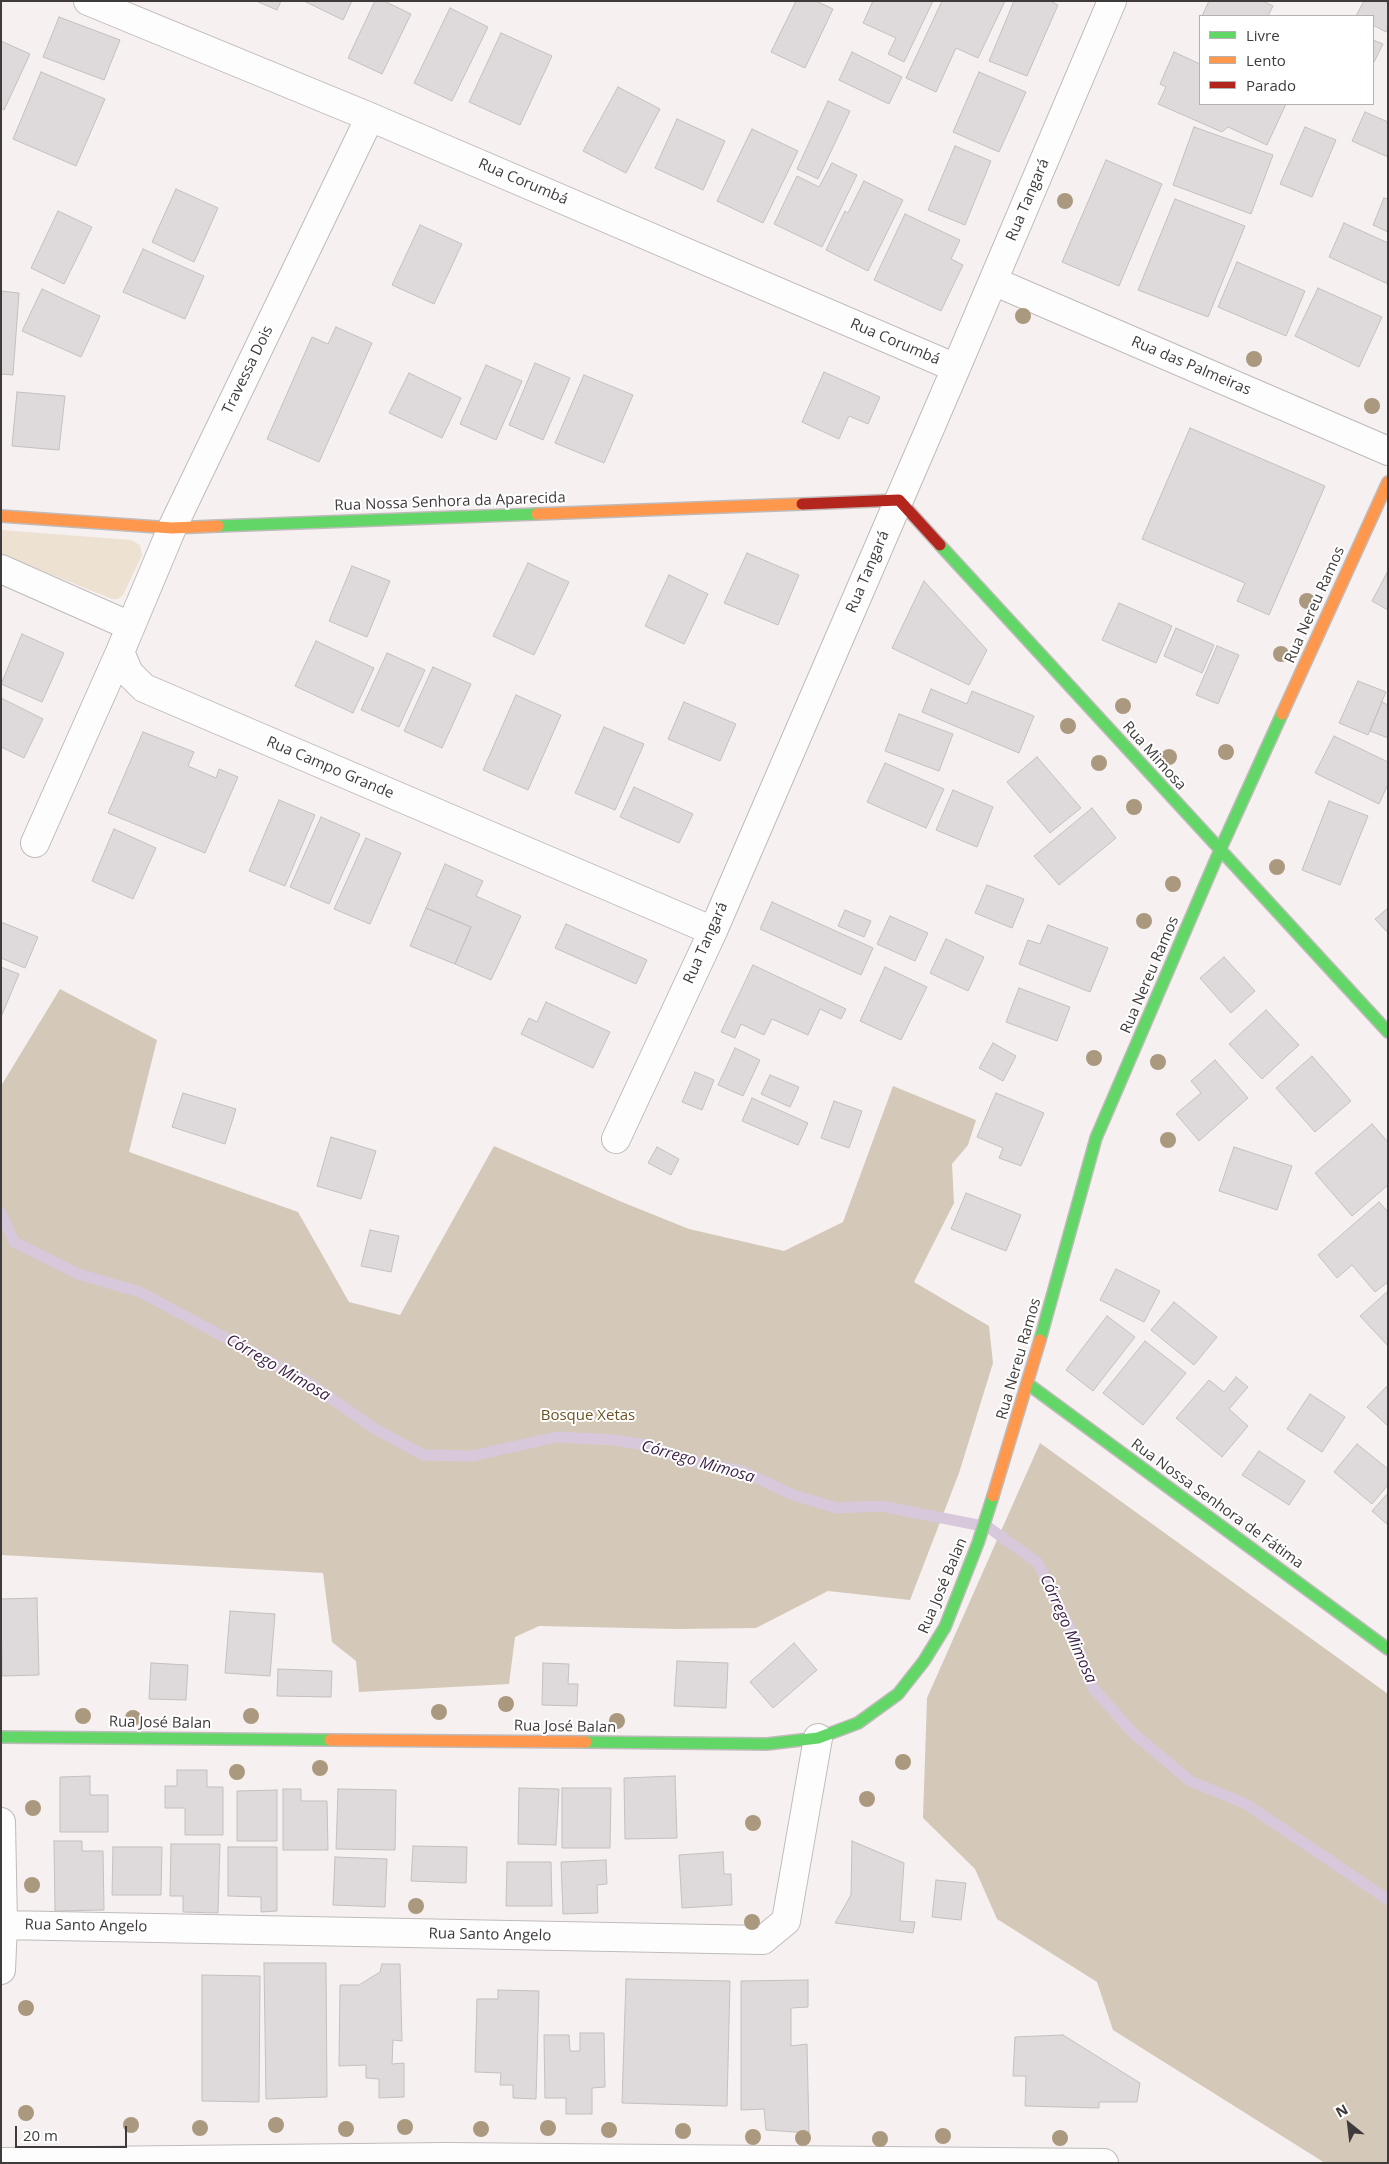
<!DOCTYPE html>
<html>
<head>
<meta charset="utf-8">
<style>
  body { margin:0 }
  #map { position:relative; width:1389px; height:2164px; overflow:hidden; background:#f6f0f0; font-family:"Open Sans",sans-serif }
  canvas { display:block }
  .frame { position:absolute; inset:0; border:2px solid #403b3b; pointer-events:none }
  .legend { position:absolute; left:1199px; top:15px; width:175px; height:90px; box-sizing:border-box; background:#fff; border:1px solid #b3b1b1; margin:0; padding:6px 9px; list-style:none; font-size:15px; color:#403b3b }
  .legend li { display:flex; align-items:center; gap:10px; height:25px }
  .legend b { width:25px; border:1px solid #b3b1b1 }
  .north { position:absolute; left:1324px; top:2099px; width:50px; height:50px; -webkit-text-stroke:4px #fff; paint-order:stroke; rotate:331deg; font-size:14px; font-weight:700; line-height:20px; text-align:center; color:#403b3b }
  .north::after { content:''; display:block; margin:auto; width:18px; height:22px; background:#403b3b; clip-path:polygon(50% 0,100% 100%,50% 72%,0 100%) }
  .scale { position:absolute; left:15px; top:2126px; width:112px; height:22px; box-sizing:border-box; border:2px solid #403b3b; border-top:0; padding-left:6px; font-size:15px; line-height:18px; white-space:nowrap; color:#403b3b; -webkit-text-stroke:4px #fff; paint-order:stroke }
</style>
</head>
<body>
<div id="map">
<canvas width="1389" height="2164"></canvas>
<div class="frame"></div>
<ul class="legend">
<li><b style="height:6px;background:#63d668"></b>Livre</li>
<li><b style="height:6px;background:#ff974d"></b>Lento</li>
<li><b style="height:6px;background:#b3261e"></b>Parado</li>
</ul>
<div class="north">N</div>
<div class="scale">20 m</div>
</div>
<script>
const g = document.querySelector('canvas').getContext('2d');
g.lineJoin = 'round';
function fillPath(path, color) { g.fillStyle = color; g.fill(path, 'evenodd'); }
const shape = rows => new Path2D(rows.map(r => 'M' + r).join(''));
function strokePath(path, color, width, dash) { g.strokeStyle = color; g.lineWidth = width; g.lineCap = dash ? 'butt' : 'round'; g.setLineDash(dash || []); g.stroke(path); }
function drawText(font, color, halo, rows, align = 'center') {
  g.font = font + ' "Open Sans",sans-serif'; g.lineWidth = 4; g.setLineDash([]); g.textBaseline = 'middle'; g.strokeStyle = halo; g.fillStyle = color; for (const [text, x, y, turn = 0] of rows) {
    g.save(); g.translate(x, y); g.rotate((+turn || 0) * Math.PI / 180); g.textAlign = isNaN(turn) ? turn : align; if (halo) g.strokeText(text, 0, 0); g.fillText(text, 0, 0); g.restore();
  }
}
fillPath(shape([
  [1,530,131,540,140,545,142,555,123,595,118,599,112,599,1,554]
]), '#ede1d1');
fillPath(shape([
  [60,989,157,1040,129,1152,298,1212,349,1302,400,1315,494,1146,622,1202,689,1229,784,1251,843,1222,893,1086,976,1120,968,1145,952,1164,954,1203,914,1282,989,1326,993,1363,959,1473,910,1600,828,1591,756,1628,676,1629,539,1626,515,1637,509,1684,359,1692,356,1661,332,1642,323,1573,1,1555,1,1086],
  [1040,1443,1388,1694,1388,2163,1325,2163,1113,2030,1097,1982,997,1919,975,1869,923,1818,927,1698]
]), '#d4c8b9');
strokePath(shape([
  [1,1213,14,1242,78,1274,140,1292,308,1382,372,1427,423,1455,472,1456,556,1437,614,1440,645,1445,688,1461,742,1471,793,1495,837,1508,881,1506,988,1527,1038,1563,1072,1633,1093,1688,1133,1733,1190,1781,1246,1804,1388,1900]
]), '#d8c8db', 11);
const building = shape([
  [256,1,281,1,277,10,256,1],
  [304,1,352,1,343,20,304,1],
  [375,1,384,1,411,14,382,74,348,58,375,1],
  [796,1,816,1,833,9,805,68,771,52,796,1],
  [873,1,933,1,904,62,888,54,896,38,863,23,873,1],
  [942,1,1005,1,978,58,956,48,936,92,906,78,942,1],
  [1014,1,1050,1,1058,5,1027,76,989,61,1014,1],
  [1209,1,1263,1,1273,6,1268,16,1202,16,1209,1],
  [1364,1,1384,1,1388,3,1388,28,1386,32,1373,25,1373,16,1356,16,1364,1],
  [450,8,488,27,452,101,414,83,450,8],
  [59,17,120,40,104,80,43,57,59,17],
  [501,33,552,56,520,125,469,102,501,33],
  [1373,40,1383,44,1373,64,1373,40],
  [1,41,30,54,4,110,1,108,1,41],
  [852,52,902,77,889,104,839,80,852,52],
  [1174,52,1200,64,1200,104,1286,104,1267,145,1228,127,1222,132,1158,104,1166,87,1160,84,1174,52],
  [41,72,105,99,76,166,13,139,41,72],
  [979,72,1026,92,999,152,953,132,979,72],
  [618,87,660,109,626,173,583,151,618,87],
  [828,101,850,111,818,179,797,169,828,101],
  [1365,112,1388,122,1388,157,1352,141,1365,112],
  [677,119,725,141,703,190,655,168,677,119],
  [1194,127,1273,155,1251,214,1173,185,1194,127],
  [1305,127,1336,140,1312,197,1280,184,1305,127],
  [752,129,798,151,763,223,717,201,752,129],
  [955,146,991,161,965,225,928,210,955,146],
  [1106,160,1162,184,1119,286,1062,262,1106,160],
  [832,163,857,175,822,247,774,224,797,176,819,187,832,163],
  [864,181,903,200,868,271,826,250,845,211,848,213,864,181],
  [176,189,218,208,194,262,152,242,176,189],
  [1384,198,1388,199,1388,232,1373,225,1384,198],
  [1175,199,1245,226,1208,317,1138,290,1175,199],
  [58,211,92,227,64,284,31,268,58,211],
  [905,214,960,240,951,259,963,265,941,311,874,280,905,214],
  [1344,223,1388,243,1388,284,1329,257,1344,223],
  [420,225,462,244,434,304,392,285,420,225],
  [143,249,204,276,185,319,123,292,143,249],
  [1237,262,1305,291,1286,336,1218,307,1237,262],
  [1318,288,1382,317,1359,367,1295,336,1318,288],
  [42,289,100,316,81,357,22,331,42,289],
  [1,291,19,293,13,375,1,374,1,291],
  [336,327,372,343,319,462,267,439,312,337,328,344,336,327],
  [535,363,570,378,543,440,509,425,535,363],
  [486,365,522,381,496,440,460,424,486,365],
  [824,372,880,397,868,424,849,416,839,439,802,422,824,372],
  [409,373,461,398,442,438,389,413,409,373],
  [584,375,633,395,604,463,555,443,584,375],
  [17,392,65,396,59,450,12,446,17,392],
  [1190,428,1325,486,1269,615,1237,601,1245,583,1142,539,1190,428],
  [747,553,799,575,778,625,724,603,747,553],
  [528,563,569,582,534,655,493,636,528,563],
  [352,566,390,581,367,637,329,621,352,566],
  [1388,571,1388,610,1372,601,1388,571],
  [669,575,708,594,684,644,645,626,669,575],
  [924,581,987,650,969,685,892,648,924,581],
  [1119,603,1172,626,1156,663,1102,640,1119,603],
  [1176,628,1214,645,1202,673,1164,656,1176,628],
  [22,634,64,653,42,702,1,684,22,634],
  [316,641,374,668,353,713,295,686,316,641],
  [1217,646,1239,655,1218,704,1196,695,1217,646],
  [387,653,425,670,399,727,361,710,387,653],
  [433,667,471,684,442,748,404,731,433,667],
  [1358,681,1386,692,1368,735,1339,723,1358,681],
  [931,689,967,704,972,691,1034,716,1019,753,922,712,931,689],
  [516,695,561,715,528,790,483,770,516,695],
  [1,698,43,719,24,758,1,747,1,698],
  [684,702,736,724,720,761,668,739,684,702],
  [1382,702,1388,705,1388,738,1370,731,1382,702],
  [899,714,953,734,939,771,885,751,899,714],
  [604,727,644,744,615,810,575,793,604,727],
  [143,732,194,752,188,766,216,778,219,769,238,777,205,853,108,813,143,732],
  [1334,736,1388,762,1388,784,1379,804,1315,773,1334,736],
  [1037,757,1081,808,1050,833,1007,782,1037,757],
  [885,763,944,789,926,828,867,802,885,763],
  [634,787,693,814,679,843,620,817,634,787],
  [953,790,993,807,977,847,936,830,953,790],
  [279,800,315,815,285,886,249,871,279,800],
  [1329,801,1368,816,1340,885,1302,870,1329,801],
  [1092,808,1116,838,1059,885,1034,856,1092,808],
  [321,817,360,834,329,904,290,887,321,817],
  [114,829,156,848,133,899,92,881,114,829],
  [366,838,401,853,370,924,334,909,366,838],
  [445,864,483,881,476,896,521,916,491,980,455,964,471,927,426,908,445,864],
  [987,885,1024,899,1012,928,975,913,987,885],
  [772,902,873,948,861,975,760,929,772,902],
  [426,908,471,927,455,964,410,946,426,908],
  [1388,908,1388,933,1375,919,1388,908],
  [845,910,871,921,864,937,838,926,845,910],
  [890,916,928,933,915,961,877,944,890,916],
  [1,922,38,937,25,968,1,958,1,922],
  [566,924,647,960,636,984,555,948,566,924],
  [1048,925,1108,948,1090,992,1019,964,1028,940,1040,944,1048,925],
  [946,939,984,957,968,991,930,973,946,939],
  [1224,957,1255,991,1231,1013,1200,978,1224,957],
  [753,965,846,1009,841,1019,820,1009,808,1035,772,1019,764,1035,741,1024,735,1038,721,1032,753,965],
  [1,967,19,974,1,1017,1,967],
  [885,967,927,987,901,1040,860,1021,885,967],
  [1019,988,1070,1007,1057,1041,1006,1022,1019,988],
  [546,1002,610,1032,593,1068,521,1034,529,1018,537,1022,546,1002],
  [1266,1010,1299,1045,1262,1079,1229,1044,1266,1010],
  [993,1043,1016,1056,1003,1081,979,1068,993,1043],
  [735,1048,760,1060,743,1096,718,1085,735,1048],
  [1312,1056,1351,1101,1315,1132,1276,1088,1312,1056],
  [1215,1060,1248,1098,1199,1141,1176,1114,1201,1093,1191,1081,1215,1060],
  [695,1072,714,1080,702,1110,682,1102,695,1072],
  [770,1075,799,1087,790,1107,761,1094,770,1075],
  [183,1093,236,1109,225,1144,172,1127,183,1093],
  [996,1093,1044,1113,1021,1166,999,1158,1003,1148,977,1137,996,1093],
  [752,1098,808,1123,798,1145,742,1121,752,1098],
  [834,1101,862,1111,849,1148,821,1138,834,1101],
  [1372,1124,1388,1142,1388,1185,1352,1216,1315,1173,1372,1124],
  [331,1137,376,1151,361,1199,317,1186,331,1137],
  [657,1147,679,1159,671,1175,648,1163,657,1147],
  [1234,1147,1292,1166,1277,1210,1219,1191,1234,1147],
  [966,1193,1021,1215,1006,1251,951,1229,966,1193],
  [1379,1202,1388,1212,1388,1282,1375,1292,1352,1265,1337,1278,1318,1255,1379,1202],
  [370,1230,399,1236,391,1272,361,1266,370,1230],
  [1116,1269,1160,1291,1144,1322,1100,1300,1116,1269],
  [1388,1291,1388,1346,1360,1316,1388,1291],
  [1174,1302,1217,1337,1194,1365,1151,1330,1174,1302],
  [1107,1316,1135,1337,1093,1391,1066,1370,1107,1316],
  [1145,1341,1186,1373,1143,1425,1103,1393,1145,1341],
  [1236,1377,1248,1387,1229,1409,1248,1426,1222,1457,1176,1418,1209,1380,1224,1392,1236,1377],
  [1388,1385,1388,1426,1367,1407,1388,1385],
  [1310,1394,1345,1417,1322,1452,1287,1429,1310,1394],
  [1357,1444,1388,1469,1388,1485,1372,1504,1334,1472,1357,1444],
  [1259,1451,1305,1481,1289,1505,1242,1475,1259,1451],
  [1388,1493,1388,1525,1372,1511,1388,1493],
  [37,1598,39,1675,2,1676,1,1599,37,1598],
  [230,1611,275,1614,270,1676,225,1673,230,1611],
  [794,1643,817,1670,773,1708,750,1682,794,1643],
  [677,1661,728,1663,726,1708,674,1706,677,1661],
  [151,1663,188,1665,186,1700,149,1699,151,1663],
  [543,1663,569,1664,568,1684,578,1684,577,1706,542,1705,543,1663],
  [278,1669,332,1671,331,1697,277,1696,278,1669],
  [177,1770,207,1770,207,1787,223,1787,223,1835,185,1835,185,1808,165,1808,165,1786,177,1786,177,1770],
  [90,1776,90,1795,108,1795,108,1832,60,1832,60,1777,90,1776],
  [675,1776,677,1838,625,1839,624,1778,675,1776],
  [519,1788,559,1789,556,1845,518,1844,519,1788],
  [562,1788,611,1788,610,1848,562,1848,562,1788],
  [283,1789,301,1789,301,1801,327,1801,328,1850,283,1850,283,1789],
  [338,1789,396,1790,395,1850,336,1849,338,1789],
  [277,1790,277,1841,237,1841,237,1791,277,1790],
  [54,1841,82,1841,82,1851,103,1851,104,1910,55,1911,54,1841],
  [852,1841,904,1863,900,1921,915,1922,913,1933,835,1923,851,1895,852,1841],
  [171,1844,220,1844,218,1913,183,1912,183,1896,170,1896,171,1844],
  [413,1846,467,1847,466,1883,411,1881,413,1846],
  [113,1847,162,1847,161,1895,112,1895,113,1847],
  [228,1847,277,1847,277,1911,261,1912,261,1897,228,1896,228,1847],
  [723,1852,724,1874,731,1874,732,1905,682,1908,679,1855,723,1852],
  [335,1857,387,1859,385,1907,333,1905,335,1857],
  [606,1860,607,1884,597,1885,598,1913,563,1914,561,1862,606,1860],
  [507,1862,551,1862,552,1906,506,1906,507,1862],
  [936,1880,966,1883,961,1920,932,1917,936,1880],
  [264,1963,326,1963,327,2097,266,2099,264,1963],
  [382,1964,400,1964,402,2041,393,2040,392,2064,404,2063,404,2097,379,2098,379,2079,366,2078,366,2065,339,2066,340,1985,359,1985,380,1972,382,1964],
  [202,1975,260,1976,259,2102,202,2101,202,1975],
  [626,1979,730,1981,727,2106,622,2103,626,1979],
  [808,1980,808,2007,791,2008,791,2046,807,2044,809,2133,766,2130,764,2109,741,2110,741,1981,808,1980],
  [498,1990,539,1991,536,2099,513,2098,513,2085,500,2085,501,2073,475,2072,477,1999,498,1999,498,1990],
  [580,2033,604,2033,605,2087,592,2088,592,2114,566,2114,566,2098,545,2098,544,2035,569,2035,570,2051,580,2051,580,2033],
  [1063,2035,1140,2083,1137,2102,1099,2102,1099,2108,1025,2106,1026,2076,1013,2076,1015,2037,1063,2035]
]);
fillPath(building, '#ded9da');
strokePath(building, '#c4c0c0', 1);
const street = shape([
  [88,1,370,117,956,368],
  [370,117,172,528,120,652,129,673,144,688,713,931],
  [993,281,1388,451],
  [1,569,130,626],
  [35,843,120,652],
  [616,1139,713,931,956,368,1112,1],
  [1,1822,3,1925,1,1970],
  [3,1925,763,1940,786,1921,818,1738],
  [1,2162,446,2157,1104,2163]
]);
const fast = shape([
  [218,526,537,514],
  [940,545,1388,1032],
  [1040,1340,1096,1138,1220,850,1282,714],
  [1028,1384,1388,1649],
  [1,1737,330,1740],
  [586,1742,767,1744,818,1738,858,1723,898,1694,924,1661,945,1627,978,1543,993,1496]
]);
const slow = shape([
  [537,514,802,504],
  [1,516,172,528,218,526],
  [1282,714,1388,482],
  [993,1496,1040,1340],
  [330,1740,586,1742]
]);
const jam = shape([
  [802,504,899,500,940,545]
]);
strokePath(street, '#c0bbbb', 30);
strokePath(fast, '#c0bbbb', 14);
strokePath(slow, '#c0bbbb', 14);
strokePath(jam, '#c0bbbb', 14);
strokePath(street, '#fefdfd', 28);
strokePath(fast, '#63d668', 11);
strokePath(slow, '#ff974d', 11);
strokePath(jam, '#b3261e', 11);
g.fillStyle = '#aa997e';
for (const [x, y] of [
  [1065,201],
  [1023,316],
  [1254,359],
  [1372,406],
  [1307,601],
  [1281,654],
  [1123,706],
  [1068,726],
  [1226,752],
  [1169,757],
  [1099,763],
  [1134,807],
  [1277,867],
  [1173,884],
  [1144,921],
  [1094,1058],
  [1158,1062],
  [1168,1140],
  [506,1704],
  [439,1712],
  [83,1716],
  [251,1716],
  [133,1718],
  [617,1721],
  [903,1762],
  [320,1768],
  [237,1772],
  [867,1799],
  [33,1808],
  [753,1823],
  [32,1885],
  [416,1906],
  [752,1922],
  [26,2008],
  [26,2113],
  [131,2125],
  [276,2125],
  [405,2127],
  [200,2128],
  [548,2128],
  [346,2129],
  [481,2129],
  [609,2130],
  [683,2131],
  [943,2136],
  [753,2137],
  [803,2138],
  [1060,2138],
  [880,2139]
]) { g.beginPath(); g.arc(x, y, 8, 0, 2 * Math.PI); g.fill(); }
drawText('15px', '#403b3b', '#fff', [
  ["Rua Corumbá",523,182,23],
  ["Rua Tangará",1028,200,-67],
  ["Rua Corumbá",895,342,23],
  ["Rua das Palmeiras",1191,366,23],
  ["Travessa Dois",248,370,-64],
  ["Rua Nossa Senhora da Aparecida",450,502,-2],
  ["Rua Tangará",868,572,-67],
  ["Rua Nereu Ramos",1315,605,-66],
  ["Rua Mimosa",1154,756,48],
  ["Rua Campo Grande",330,768,23],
  ["Rua Tangará",706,943,-66],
  ["Rua Nereu Ramos",1150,975,-67],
  ["Rua Nereu Ramos",1019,1359,-74],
  ["Rua Nossa Senhora de Fátima",1217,1504,36],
  ["Rua José Balan",943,1586,-67],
  ["Rua José Balan",160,1723,1],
  ["Rua José Balan",565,1727,1],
  ["Rua Santo Angelo",86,1926,1],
  ["Rua Santo Angelo",490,1935,1]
]);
drawText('15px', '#6b5221', '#fff', [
  ["Bosque Xetas",588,1416]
]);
drawText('italic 16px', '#3e2247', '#fff', [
  ["Córrego Mimosa",278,1368,30],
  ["Córrego Mimosa",698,1462,16],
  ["Córrego Mimosa",1068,1629,66]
]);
</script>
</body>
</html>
